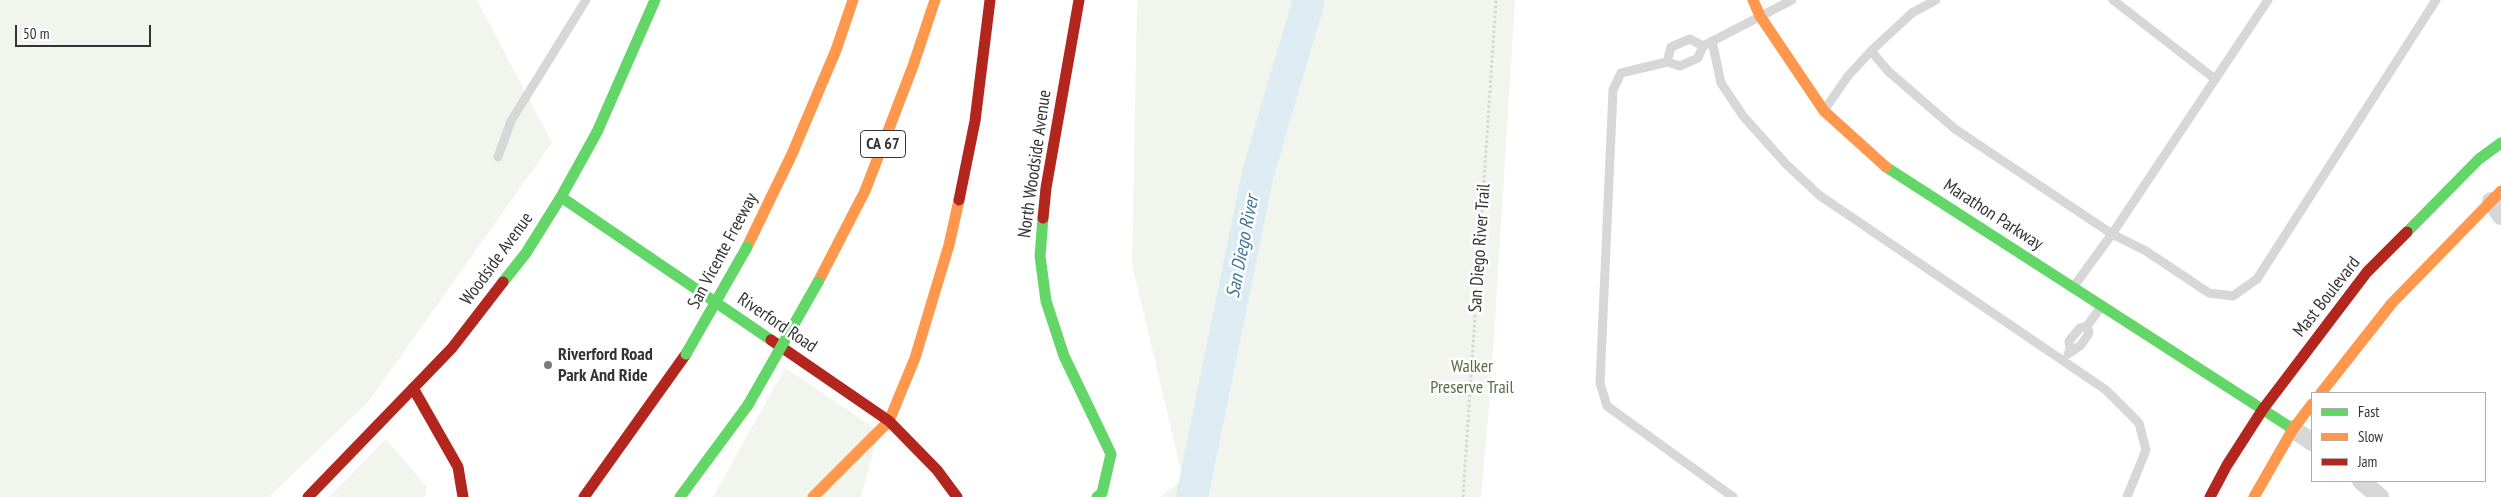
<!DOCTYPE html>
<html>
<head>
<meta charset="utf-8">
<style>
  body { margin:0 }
  #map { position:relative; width:2501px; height:497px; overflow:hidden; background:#fff; font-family:"PT Sans Narrow",sans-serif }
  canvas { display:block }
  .legend { position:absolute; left:2311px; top:392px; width:175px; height:90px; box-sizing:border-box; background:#fff; border:1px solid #adadad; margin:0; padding:6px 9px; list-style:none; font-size:15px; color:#333 }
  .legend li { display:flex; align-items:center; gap:10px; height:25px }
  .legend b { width:25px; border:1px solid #adadad }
  .scale { position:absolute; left:15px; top:25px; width:136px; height:22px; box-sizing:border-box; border:2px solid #333; border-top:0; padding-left:6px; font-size:15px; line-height:18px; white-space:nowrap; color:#333; -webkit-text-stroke:4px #fff; paint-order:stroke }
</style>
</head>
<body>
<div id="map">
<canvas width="2501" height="497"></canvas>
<ul class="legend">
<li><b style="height:6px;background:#63d668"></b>Fast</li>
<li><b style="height:6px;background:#ff974d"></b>Slow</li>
<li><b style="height:6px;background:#b3261e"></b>Jam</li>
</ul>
<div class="scale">50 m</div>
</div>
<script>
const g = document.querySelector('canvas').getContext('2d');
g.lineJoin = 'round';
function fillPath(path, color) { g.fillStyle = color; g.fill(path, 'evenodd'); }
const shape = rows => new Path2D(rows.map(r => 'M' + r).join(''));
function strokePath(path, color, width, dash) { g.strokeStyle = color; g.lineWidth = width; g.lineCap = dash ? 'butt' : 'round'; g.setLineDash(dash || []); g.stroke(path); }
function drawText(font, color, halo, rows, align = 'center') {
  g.font = font + ' "PT Sans Narrow",sans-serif'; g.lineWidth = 5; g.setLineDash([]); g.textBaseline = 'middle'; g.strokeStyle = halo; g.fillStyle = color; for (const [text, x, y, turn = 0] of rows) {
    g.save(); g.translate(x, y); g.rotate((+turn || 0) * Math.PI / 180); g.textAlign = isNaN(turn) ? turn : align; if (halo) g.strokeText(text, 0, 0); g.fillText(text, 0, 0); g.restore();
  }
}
fillPath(shape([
  [0,0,477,0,552,143,369,401,269,497,0,497],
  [1137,0,1515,0,1491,384,1481,497,1160,497,1183,479,1132,264],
  [785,368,879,431,861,497,713,497],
  [386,439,427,487,425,497,329,497]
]), '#f1f5ed');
strokePath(shape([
  [1192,497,1258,173,1309,0]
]), '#ddebf3', 32);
strokePath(shape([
  [1463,497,1496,0]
]), '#d6d6d6', 3, [2.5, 2.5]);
strokePath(shape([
  [2113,0,2215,79],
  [2268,0,2112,234,2146,251,2209,293,2233,296,2257,279,2436,0],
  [1712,41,1721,83,1743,116,1786,164,1819,195,2106,390,2139,423,2146,450,2127,497],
  [1871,51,1912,13,1936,0],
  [1667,62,1671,47,1690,39,1703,46],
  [1825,109,1848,76,1871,51,1888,71,1955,129,2112,234,2074,286],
  [498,157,511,121,586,0],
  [2070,350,2069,341,2080,328,2087,326,2101,307],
  [2068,354,2081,345,2089,333,2087,326],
  [1733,497,1607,406,1600,383,1613,90,1621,73,1667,62,1680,66,1698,58,1703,46,1792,0]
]), '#d7d7d7', 9);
strokePath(shape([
  [2491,201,2501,216],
  [2293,429,2312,442],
  [2361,481,2380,497]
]), '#d7d7d7', 18);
strokePath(shape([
  [1886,167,2293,429],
  [561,197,771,340],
  [1043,218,1040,256,1046,301,1064,356,1111,454,1102,493,1097,497],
  [2407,232,2479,159,2501,143],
  [503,282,526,253,561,197,597,132,655,0],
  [680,497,748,405]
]), '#63d668', 11);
strokePath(shape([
  [1753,0,1760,16,1824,111,1886,167],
  [747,247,792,154,836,50,853,0],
  [818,282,865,191,913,66,935,0],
  [2321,393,2392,303,2501,191],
  [813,497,889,421,915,358,949,245,959,200],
  [2254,497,2293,429,2312,404]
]), '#ff974d', 11);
strokePath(shape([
  [959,200,975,121,990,0],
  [1043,218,1046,188,1079,0],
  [771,340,889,421,937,470,957,497],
  [413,388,458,467,463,497],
  [308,497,452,348,503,282],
  [584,497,686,354],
  [2210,497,2227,465,2263,409,2367,272,2407,232]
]), '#b3261e', 11);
strokePath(shape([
  [686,354,747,247],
  [748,405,818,282]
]), '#63d668', 11);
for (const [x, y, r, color] of [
  [548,365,5,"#7a7a7a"]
]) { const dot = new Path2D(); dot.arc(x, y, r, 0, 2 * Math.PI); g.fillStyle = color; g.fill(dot); strokePath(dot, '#fff', 2); }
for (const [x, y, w] of [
  [883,144,45]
]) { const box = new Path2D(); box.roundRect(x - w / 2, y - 13.5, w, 27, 4); g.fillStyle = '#fff'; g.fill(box); strokePath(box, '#333', 1); }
drawText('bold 16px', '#333', null, [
  ["CA 67",883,144]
]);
drawText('18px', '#333', '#fff', [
  ["North Woodside Avenue",1035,164,-82],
  ["Marathon Parkway",1993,215,33],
  ["San Diego River Trail",1480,248,-86],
  ["San Vicente Freeway",723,251,-62],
  ["Woodside Avenue",497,259,-54],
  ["Mast Boulevard",2327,297,-52],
  ["Riverford Road",777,323,34]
]);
drawText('bold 18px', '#333', '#fff', [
  ["Riverford Road",558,355],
  ["Park And Ride",558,376]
], 'left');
drawText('18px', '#56703f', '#fff', [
  ["Walker",1472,367],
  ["Preserve Trail",1472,388]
]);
drawText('italic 19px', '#3f7597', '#fff', [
  ["San Diego River",1243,247,-79]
]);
</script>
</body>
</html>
